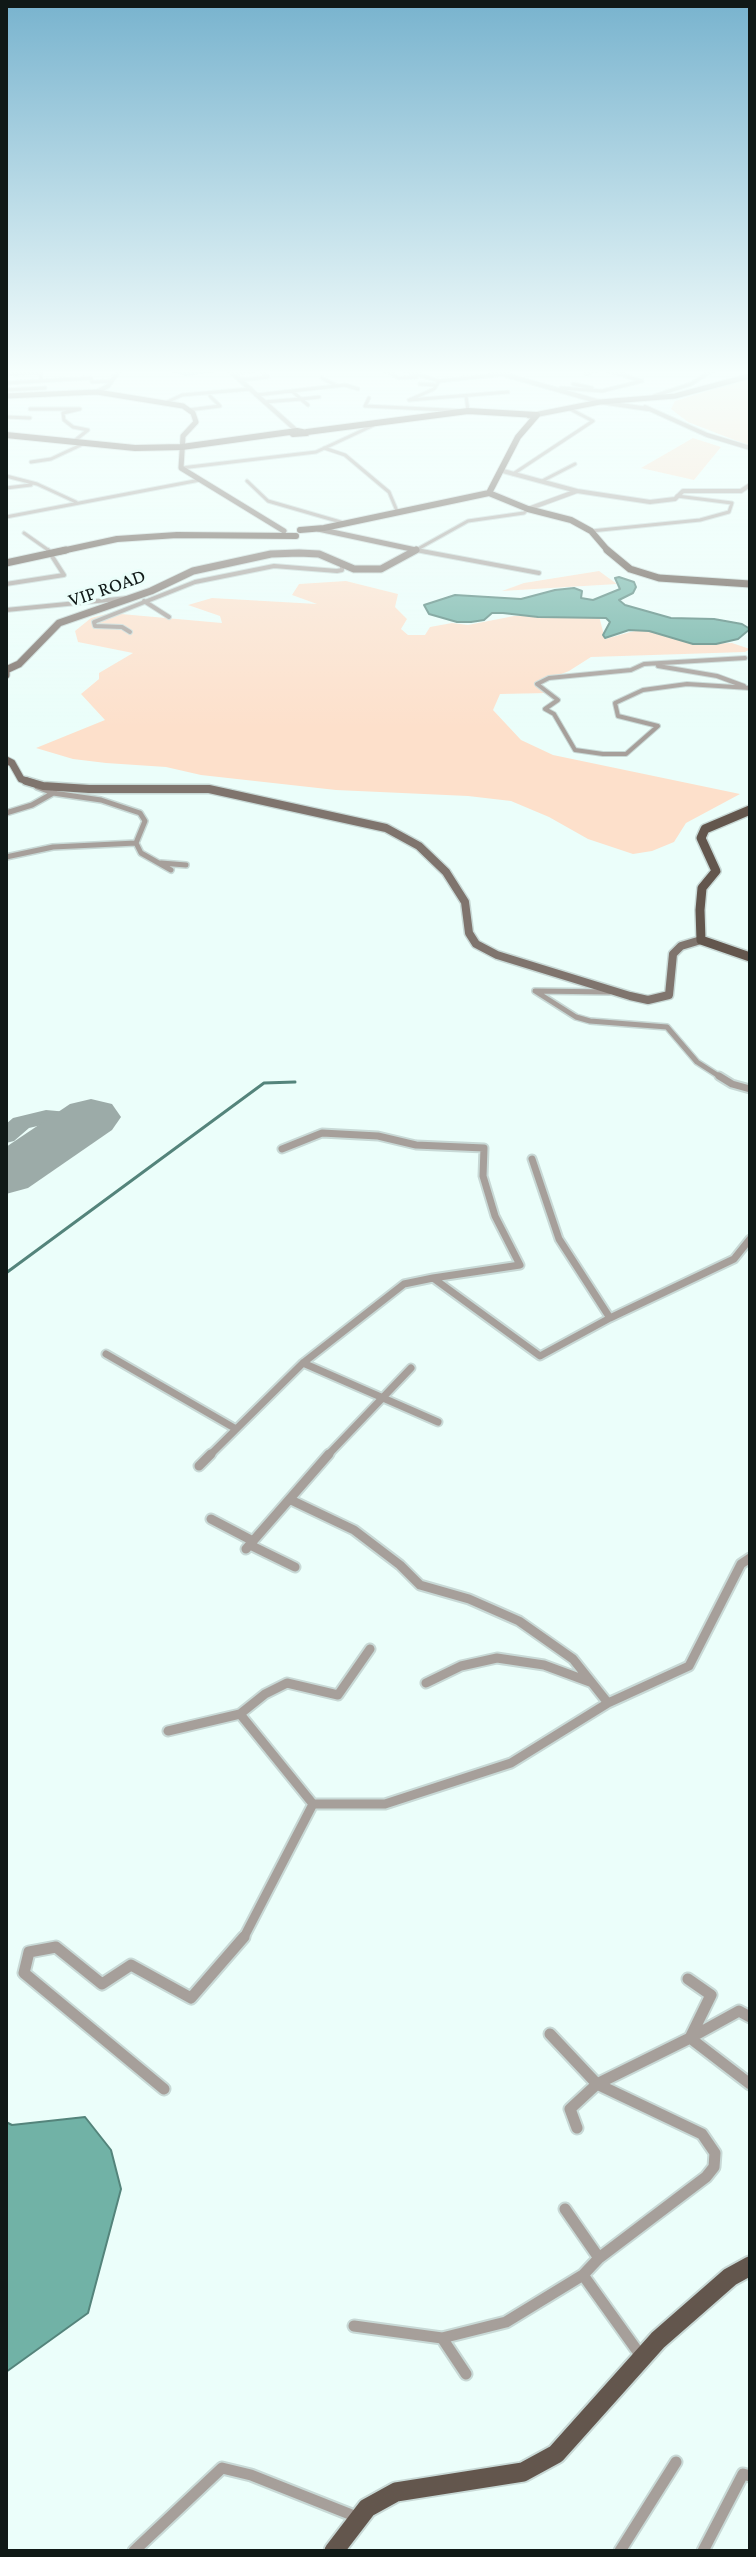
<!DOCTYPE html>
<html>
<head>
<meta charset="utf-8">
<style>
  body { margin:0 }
  #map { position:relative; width:756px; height:2557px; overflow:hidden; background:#ebfefa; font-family:"Crimson Pro",serif }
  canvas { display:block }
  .frame { position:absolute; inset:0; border:8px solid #101917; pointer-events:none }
</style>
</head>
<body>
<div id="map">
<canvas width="756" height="2557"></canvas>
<div class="frame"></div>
</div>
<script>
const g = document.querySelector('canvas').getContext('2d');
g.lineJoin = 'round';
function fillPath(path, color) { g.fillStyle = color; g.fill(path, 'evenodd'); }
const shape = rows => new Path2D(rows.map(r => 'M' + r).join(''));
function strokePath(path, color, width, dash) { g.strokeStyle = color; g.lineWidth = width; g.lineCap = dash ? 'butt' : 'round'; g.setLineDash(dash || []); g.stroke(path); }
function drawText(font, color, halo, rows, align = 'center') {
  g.font = font + ' "Crimson Pro",serif'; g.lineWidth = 6; g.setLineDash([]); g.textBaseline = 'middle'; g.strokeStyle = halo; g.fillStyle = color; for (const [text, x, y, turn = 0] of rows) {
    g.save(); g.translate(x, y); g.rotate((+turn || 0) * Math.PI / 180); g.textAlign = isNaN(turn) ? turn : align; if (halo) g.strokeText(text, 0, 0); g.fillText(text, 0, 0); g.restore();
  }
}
fillPath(shape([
  [749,378,750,446,688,422,671,409,675,401],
  [693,438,721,447,694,480,641,468],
  [599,571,617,584,502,591,524,583],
  [346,581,398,594,395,607,407,619,401,629,408,635,425,635,430,627,452,623,468,625,514,616,599,616,605,639,642,629,674,634,696,644,732,643,750,649,745,652,591,657,569,671,536,684,548,693,500,694,493,710,521,740,553,755,740,794,686,823,674,842,652,851,633,854,588,839,549,817,511,801,468,796,336,790,201,775,166,767,106,763,73,759,36,748,105,720,81,694,99,679,99,673,133,653,78,642,75,631,91,618,110,613,222,623,220,616,188,605,212,598,317,604,292,595,299,584]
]), '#fde0cb');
const water = shape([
  [619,577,634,582,636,587,633,593,619,600,625,605,671,618,714,619,742,624,750,629,738,639,716,644,693,644,649,631,629,630,605,638,603,635,610,622,606,618,538,617,503,613,492,613,484,620,471,622,457,622,429,614,424,605,455,595,521,599,555,590,574,588,582,591,581,598,593,600,620,589,615,578,619,577],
  [85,2117,111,2150,121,2189,88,2313,6,2372,6,2122,12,2125,85,2117]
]);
fillPath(water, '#71b2a6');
strokePath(water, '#54847b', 2);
strokePath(shape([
  [6,1273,264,1083,295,1082]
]), '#54847b', 3);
fillPath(shape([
  [169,371,186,372,221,371,186,376,169,371]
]), '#71b2a6');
fillPath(shape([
  [46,1110,79,1113,97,1121,101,1126,91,1140,43,1160,27,1160,23,1155,27,1150,75,1129,67,1125,46,1124,29,1128,14,1141,6,1143,6,1124,13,1118,46,1110]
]), '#9caba8');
fillPath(shape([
  [91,1099,112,1104,121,1117,112,1130,28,1188,6,1194,6,1147,70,1104,91,1099]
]), '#9caba8');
const minorFar5 = shape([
  [386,371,399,378,416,377],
  [406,371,439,381,497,375],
  [232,373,252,371],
  [6,374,40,372,41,380],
  [587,374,595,371],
  [322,378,337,386],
  [239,380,268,377,262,371],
  [439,381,434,389,409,400,508,392],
  [6,383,91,378,92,382,111,381],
  [420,384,435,385],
  [573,384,592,388],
  [561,388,602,391,642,381,609,371],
  [6,390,45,388],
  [256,395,345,385,358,389],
  [654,396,691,384,712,371],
  [369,398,365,406,468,411,466,396],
  [167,402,182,395,251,389],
  [264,402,301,399,292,391],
  [308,405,301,399,319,397],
  [30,409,80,409,63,413,64,420,73,427,88,430,73,442],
  [188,410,220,406,210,396],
  [6,417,30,418],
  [324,448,345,455,389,492,397,511],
  [31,462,51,459,83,444],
  [181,468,316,452,374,425],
  [513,474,593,421,568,408],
  [6,476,37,484,76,502],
  [247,481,268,501,344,523],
  [542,481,575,464],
  [6,488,31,485],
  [6,517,200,480],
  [591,531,700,520,729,512,732,503,677,496],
  [24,533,51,552],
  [416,550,427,552],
  [416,550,468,521,524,513,528,509]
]);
const minorFar4 = shape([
  [416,550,539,573],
  [6,584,64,575,48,550],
  [144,601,169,617],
  [6,610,128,598],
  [130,632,122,627,95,626,94,622,195,582,274,566,337,571,342,570,342,566],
  [745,658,644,664,631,670,549,678,537,684,558,700,545,709,554,714,575,750,603,754,626,754,658,726,618,716,615,703,643,690,687,684,750,688],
  [658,666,717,676,744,686]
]);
const minorFar3 = shape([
  [37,787,53,793,101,800,140,813,145,821,136,843,141,853,171,870],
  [6,813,32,805,55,792],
  [6,857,53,847,136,843],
  [161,863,186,865],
  [610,992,535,991,576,1017,590,1021,667,1027,697,1062,722,1078]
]);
const minorFar2 = shape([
  [719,1076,732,1084,750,1089],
  [282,1149,322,1133,378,1136,416,1145,484,1148,483,1176,495,1216,520,1265,433,1278,540,1356,610,1318,734,1259,750,1239],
  [532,1159,559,1239,610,1318],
  [106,1354,236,1429],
  [303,1363,438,1422],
  [209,1456,303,1363,404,1284,433,1278],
  [327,1456,411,1368]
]);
const minorFar1 = shape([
  [199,1466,211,1454],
  [291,1500,354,1530,400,1565,420,1585,469,1599,519,1621,573,1659,608,1703],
  [211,1519,253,1541],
  [250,1545,295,1567],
  [246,1549,329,1454],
  [426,1683,461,1666,497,1658,544,1665,590,1682],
  [168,1731,240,1714],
  [313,1804,240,1714,265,1694,287,1683,338,1695,370,1649],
  [243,1939,313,1804,385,1804,511,1763,608,1703,689,1666,741,1564,750,1558]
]);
const minor = shape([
  [688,1979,711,1995,690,2038,739,2011,750,2017],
  [550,2034,597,2084,690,2038,750,2084],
  [164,2089,24,1973,29,1952,56,1947,102,1984,131,1965,191,1998,244,1937],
  [577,2128,570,2109,597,2084,702,2134,715,2153,714,2167,706,2177,599,2258],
  [565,2209,599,2258,583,2275,641,2356],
  [354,2326,442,2338,506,2322,583,2275],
  [442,2338,466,2374],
  [134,2551,222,2468,251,2475,357,2517],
  [620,2551,676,2462],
  [703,2551,743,2474,750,2476]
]);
const tertiary = shape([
  [230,371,297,431],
  [492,371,600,402,648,409],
  [97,392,108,386,119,371],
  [645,407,707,435,750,448],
  [503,471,577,491,650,502,675,499,683,491,741,491,750,485],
  [528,509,577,491]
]);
const secondaryFar2 = shape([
  [6,396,97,392,183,406,193,413,196,422,183,436,181,468,284,531],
  [529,416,600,402,675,396,750,376],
  [318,529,416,550],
  [412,552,416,550]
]);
const secondaryFar1 = shape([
  [6,675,6,670,19,664,59,623,151,591,193,571,271,554,299,553,319,554,354,569,381,569,416,550],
  [6,760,12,763,21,779,33,783]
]);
const secondary = shape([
  [26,781,43,786,89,789,209,789,386,828,419,846,446,872,465,902,469,933,476,944,497,955,630,996,648,1000,669,995,673,954,681,946,701,940]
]);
const primaryFar3 = shape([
  [6,435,135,448,182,447,297,431,307,433,293,434],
  [489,493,528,509,571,520,591,531,609,552],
  [300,530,324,528,489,493,518,437,537,415,468,411,307,432],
  [57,552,117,539,177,535,296,536]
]);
const primaryFar2 = shape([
  [607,550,630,569,659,578,750,584],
  [6,563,66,550]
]);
const primaryFar1 = shape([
  [750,810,705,829,701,838,716,871,702,888,700,910,701,940,750,957]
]);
const primary = shape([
  [334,2551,367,2508,396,2492,523,2472,556,2454,658,2340,730,2277,750,2266]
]);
strokePath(minorFar5, '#c8d9d6', 5);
strokePath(minorFar4, '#c8d9d6', 6);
strokePath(minorFar3, '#c8d9d6', 8);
strokePath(minorFar2, '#c8d9d6', 11);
strokePath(minorFar1, '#c8d9d6', 13);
strokePath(minor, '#c8d9d6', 15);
strokePath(tertiary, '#c8d9d6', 6);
strokePath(secondaryFar2, '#c8d9d6', 7);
strokePath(secondaryFar1, '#c8d9d6', 9);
strokePath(secondary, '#c8d9d6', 11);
strokePath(primaryFar3, '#c8d9d6', 8);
strokePath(primaryFar2, '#c8d9d6', 9);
strokePath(primaryFar1, '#c8d9d6', 12);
strokePath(primary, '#c8d9d6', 23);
strokePath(minorFar5, '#a69f9a', 3);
strokePath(minorFar4, '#a69f9a', 4);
strokePath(minorFar3, '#a69f9a', 5);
strokePath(minorFar2, '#a69f9a', 7);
strokePath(minorFar1, '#a69f9a', 9);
strokePath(minor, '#a69f9a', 11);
strokePath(tertiary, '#a69f9a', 4);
strokePath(secondaryFar2, '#7f746d', 5);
strokePath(secondaryFar1, '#7f746d', 7);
strokePath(secondary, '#7f746d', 8);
strokePath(primaryFar3, '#63564d', 6);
strokePath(primaryFar2, '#63564d', 7);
strokePath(primaryFar1, '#63564d', 9);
strokePath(primary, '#63564d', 19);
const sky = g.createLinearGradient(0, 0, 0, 729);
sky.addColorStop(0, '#78b3ce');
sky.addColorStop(0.51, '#f6fffd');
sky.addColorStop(1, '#f6fffd00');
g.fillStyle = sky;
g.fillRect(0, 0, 756, 729);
drawText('20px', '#101917', '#ebfefa', [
  ["VIP ROAD",107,588,-19]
]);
</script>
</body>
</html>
